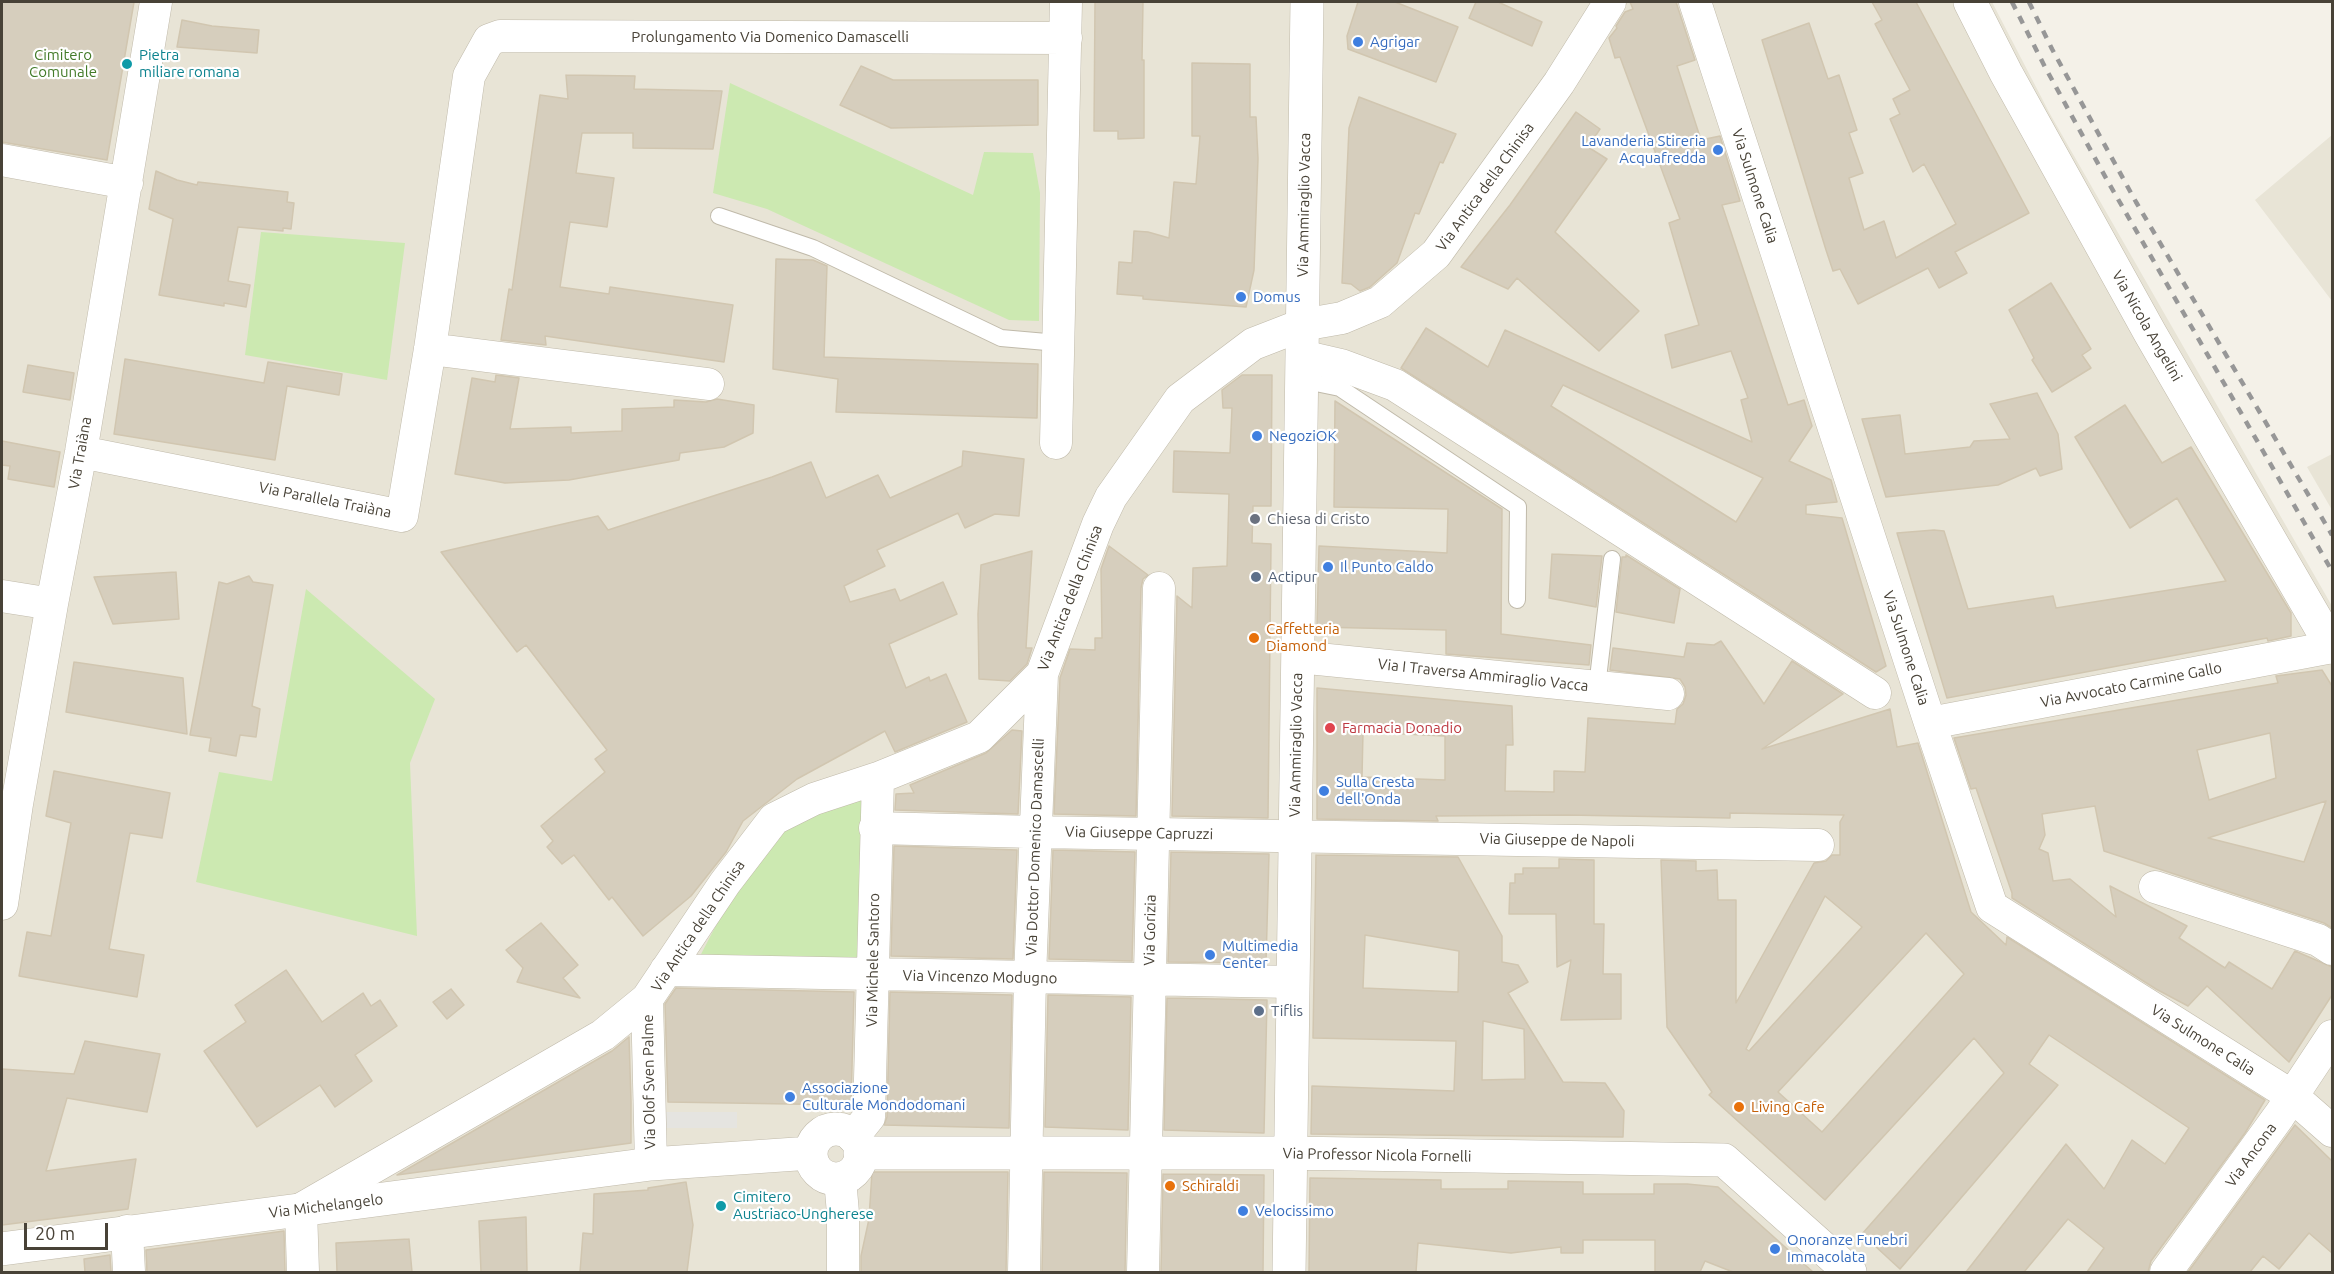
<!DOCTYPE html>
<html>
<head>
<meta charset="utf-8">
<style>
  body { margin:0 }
  #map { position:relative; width:2334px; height:1274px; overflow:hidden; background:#f4f1e8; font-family:Ubuntu,sans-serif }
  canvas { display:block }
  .frame { position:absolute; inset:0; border:3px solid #484237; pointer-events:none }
  .scale { position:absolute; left:24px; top:1223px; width:84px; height:27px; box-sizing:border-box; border:3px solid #484237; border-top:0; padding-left:8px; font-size:18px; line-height:21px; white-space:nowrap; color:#484237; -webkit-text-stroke:4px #fff; paint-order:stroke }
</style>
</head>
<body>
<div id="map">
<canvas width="2334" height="1274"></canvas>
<div class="frame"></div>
<div class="scale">20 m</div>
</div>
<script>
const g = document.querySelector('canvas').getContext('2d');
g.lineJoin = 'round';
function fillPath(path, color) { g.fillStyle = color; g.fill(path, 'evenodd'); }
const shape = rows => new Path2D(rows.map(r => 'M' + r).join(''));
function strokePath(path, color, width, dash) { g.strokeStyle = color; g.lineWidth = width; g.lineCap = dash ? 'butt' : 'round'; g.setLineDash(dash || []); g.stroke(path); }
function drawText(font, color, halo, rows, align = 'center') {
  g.font = font + ' Ubuntu,sans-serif'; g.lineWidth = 4.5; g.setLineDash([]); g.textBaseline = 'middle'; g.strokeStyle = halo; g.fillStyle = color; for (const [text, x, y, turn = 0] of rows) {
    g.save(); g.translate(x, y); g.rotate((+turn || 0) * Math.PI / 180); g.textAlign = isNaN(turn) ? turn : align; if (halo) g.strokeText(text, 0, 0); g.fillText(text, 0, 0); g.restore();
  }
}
fillPath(shape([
  [133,2,1992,2,2050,114,2332,606,2332,1272,2,1272,2,141,107,160],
  [2332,135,2332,301,2255,200],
  [2332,454,2332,510,2307,467]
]), '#e8e4d6');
fillPath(shape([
  [730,83,973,195,984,152,1033,153,1040,193,1039,321,1009,320,767,209,713,193],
  [261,232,405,243,387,380,245,355],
  [306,589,435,699,410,763,417,936,196,882,219,772,272,781],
  [864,795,861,961,699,958,735,889,784,830,820,810]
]), '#cce9b1');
fillPath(shape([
  [664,1112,737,1112,737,1128,663,1128]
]), '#e5e4e0');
const building = shape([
  [2,2,134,2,107,160,2,142,2,2],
  [1095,2,1143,2,1142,60,1144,60,1144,138,1118,139,1118,131,1094,131,1095,2],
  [1358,2,1395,2,1458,27,1436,82,1348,49,1347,36,1358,2],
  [1476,2,1498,2,1542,22,1532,46,1469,18,1476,2],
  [1630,2,1676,2,1695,60,1677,66,1701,140,1720,136,1740,201,1722,205,1788,405,1804,400,1812,426,1789,461,1831,480,1837,502,1806,505,1806,514,1842,518,1886,666,1876,672,1401,368,1426,328,1488,367,1505,330,1752,442,1741,400,1748,398,1731,351,1672,368,1665,335,1699,325,1669,223,1680,219,1620,57,1615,58,1609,38,1617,28,1616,26,1625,12,1633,9,1630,2],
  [1563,385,1763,478,1736,522,1551,406,1563,385],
  [1872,2,1916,2,2029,213,1955,252,1967,273,1939,288,1928,268,1858,304,1840,269,1833,271,1826,250,1762,40,1809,23,1828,79,1839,75,1857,130,1849,133,1863,173,1849,178,1864,230,1884,221,1896,258,1956,224,1924,164,1913,172,1890,119,1900,114,1893,99,1910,90,1875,24,1882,20,1872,2],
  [182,20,212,26,259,30,257,53,177,47,182,20],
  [1192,63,1250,64,1250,117,1256,117,1258,159,1254,270,1246,307,1143,299,1143,296,1117,294,1119,262,1132,263,1134,231,1148,232,1169,238,1174,182,1196,184,1200,136,1192,136,1192,63],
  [861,66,893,80,1038,80,1038,125,891,128,840,105,861,66],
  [566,75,635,76,634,89,722,91,713,149,633,148,633,133,582,133,576,173,614,178,607,227,570,222,560,287,609,294,610,287,733,305,724,362,545,336,546,345,501,340,509,289,512,290,540,95,568,99,566,75],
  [1359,97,1456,134,1443,163,1440,162,1419,214,1415,213,1397,263,1370,287,1360,291,1351,284,1342,283,1349,128,1359,97],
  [1576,112,1600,129,1588,147,1607,159,1555,232,1639,311,1599,351,1517,278,1508,289,1461,267,1510,205,1576,112],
  [156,171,177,180,197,185,198,182,288,192,287,202,294,203,291,229,283,228,283,231,238,227,228,281,250,285,246,307,224,303,224,306,159,295,173,219,149,209,156,171],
  [776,259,813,260,827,266,824,357,1038,364,1037,418,836,412,838,379,773,369,776,259],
  [2051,283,2091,349,2082,355,2091,368,2052,392,2032,360,2034,358,2009,310,2051,283],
  [125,359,264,383,268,362,342,374,339,395,287,386,275,460,114,434,125,359],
  [28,365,74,373,70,400,23,392,28,365],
  [496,375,519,378,510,429,571,427,571,433,622,431,622,409,674,407,674,400,706,402,717,399,754,405,753,433,724,447,680,453,679,460,569,480,505,483,455,474,472,378,495,382,496,375],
  [1242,375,1272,375,1271,506,1253,506,1252,543,1271,544,1268,818,1172,816,1177,596,1192,608,1193,568,1227,566,1229,494,1173,492,1174,451,1230,453,1232,408,1223,408,1222,390,1242,375],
  [2037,393,2058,434,2062,469,2040,476,2036,468,1998,485,1886,497,1862,419,1900,415,1905,454,1970,447,1974,441,2010,439,1990,404,2037,393],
  [1335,401,1502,509,1501,634,1591,645,1589,665,1446,654,1446,630,1317,627,1319,546,1447,553,1448,509,1334,507,1335,401],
  [2125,405,2162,463,2191,447,2291,613,2291,636,2268,641,2267,638,1947,698,1897,533,1934,530,1944,531,1968,609,2053,596,2056,608,2226,581,2177,498,2130,528,2075,437,2125,405],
  [2,441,60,452,54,487,8,479,10,466,2,465,2,441],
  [963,451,1024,459,1019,516,995,514,965,528,958,513,877,550,885,566,844,586,850,602,895,589,900,601,943,582,957,614,889,644,906,688,929,677,930,681,946,674,967,722,895,752,885,731,797,779,743,821,726,852,691,896,643,936,612,897,609,900,574,855,562,864,547,847,553,841,541,826,605,772,595,759,607,750,526,645,517,652,441,552,598,516,608,530,772,477,811,462,826,498,878,475,890,498,962,466,963,451],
  [1109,546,1148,575,1143,579,1141,588,1136,816,1054,814,1060,678,1070,649,1095,650,1095,638,1102,638,1101,569,1109,546],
  [1032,551,1026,648,1032,648,1027,664,1010,681,979,679,978,614,981,565,1032,551],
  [1552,554,1602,556,1596,607,1549,598,1552,554],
  [1626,555,1680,589,1674,623,1616,612,1622,557,1626,557,1626,555],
  [176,572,179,619,113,624,94,577,176,572],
  [249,576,253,582,273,585,252,706,260,709,256,737,240,735,236,756,209,751,211,738,190,735,219,582,227,584,249,576],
  [1721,641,1764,704,1792,661,1843,694,1762,749,1890,709,1897,747,1918,743,1971,912,2006,945,2007,937,2265,1100,2245,1133,2151,1261,2148,1272,2087,1272,2104,1248,2068,1219,2024,1272,1966,1272,2066,1144,2104,1189,2132,1140,2165,1164,2189,1128,2049,1035,2029,1064,2058,1085,1900,1269,1862,1234,2004,1073,1974,1038,1825,1200,1709,1095,1712,1092,1667,1027,1661,860,1696,861,1696,871,1717,870,1718,900,1736,900,1736,1003,1814,863,1826,861,1832,855,1840,855,1840,822,1844,815,1730,813,1730,818,1567,815,1436,816,1438,821,1317,819,1317,688,1512,706,1513,745,1506,745,1505,791,1554,792,1554,771,1585,772,1588,718,1675,724,1677,709,1683,704,1686,695,1685,687,1680,679,1610,670,1613,648,1684,657,1687,643,1714,645,1721,641],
  [1363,732,1445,736,1445,780,1362,777,1363,732],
  [1825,896,1862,927,1749,1051,1746,1049,1825,896],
  [1926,933,1964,974,1822,1132,1778,1092,1926,933],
  [74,662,183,678,187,734,66,712,74,662],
  [2322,670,2332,686,2332,928,2324,923,2104,851,2095,806,2042,814,2045,835,2039,849,2048,853,2053,881,2070,879,2116,917,2110,886,2187,926,2179,938,2225,968,2229,962,2272,989,2295,951,2332,967,2332,995,2289,1062,2207,986,2188,1006,2156,989,2012,898,2012,893,1976,788,1971,789,1954,738,2278,683,2276,676,2322,670],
  [2270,733,2276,778,2209,800,2197,750,2270,733],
  [2326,801,2304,862,2208,838,2326,801],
  [1012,730,1022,731,1018,814,895,810,896,794,914,793,910,785,986,753,1012,730],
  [54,771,170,793,162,838,130,833,109,949,144,955,137,997,19,976,27,932,51,936,71,823,46,816,54,771],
  [894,846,1017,850,1013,959,891,956,894,846],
  [1053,850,1135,852,1132,961,1049,959,1053,850],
  [1171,852,1269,854,1266,963,1168,962,1171,852],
  [1316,855,1458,857,1502,936,1502,962,1518,965,1528,982,1508,993,1563,1082,1605,1083,1624,1111,1623,1137,1311,1134,1312,1086,1454,1091,1456,1041,1313,1038,1316,855],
  [1365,935,1459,951,1458,992,1363,988,1365,935],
  [1483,1021,1524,1029,1525,1079,1482,1080,1483,1021],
  [1559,859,1594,860,1594,924,1604,924,1603,974,1621,974,1621,1019,1561,1020,1571,960,1557,967,1556,914,1509,914,1510,883,1515,883,1515,874,1523,874,1523,868,1559,868,1559,859],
  [541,923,578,965,563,978,580,998,517,982,523,968,506,950,541,923],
  [286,970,322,1022,363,993,371,1006,380,1000,397,1026,355,1055,372,1081,335,1107,320,1085,257,1127,204,1051,246,1022,235,1005,286,970],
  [676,988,854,992,851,1105,668,1102,665,1004,676,988],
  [451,989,464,1005,447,1019,433,1002,451,989],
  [890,992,1012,995,1009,1128,884,1125,887,1117,890,992],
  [1048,995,1131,997,1128,1130,1045,1127,1048,995],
  [1167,998,1267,1000,1264,1133,1164,1130,1167,998],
  [629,1037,631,1102,631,1143,397,1175,612,1051,629,1037],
  [85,1041,160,1054,147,1112,67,1098,46,1171,136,1159,128,1209,2,1225,2,1069,74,1074,85,1041],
  [2295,1125,2332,1161,2332,1253,2309,1233,2279,1269,2263,1256,2250,1272,2188,1272,2295,1125],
  [872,1172,1008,1172,1006,1272,861,1272,861,1256,869,1219,872,1172],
  [1044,1172,1127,1173,1125,1272,1042,1272,1044,1172],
  [1163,1174,1264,1175,1263,1272,1161,1272,1163,1174],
  [1310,1178,1441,1180,1441,1189,1508,1189,1508,1181,1583,1182,1583,1194,1654,1194,1654,1184,1687,1184,1718,1187,1813,1272,1733,1272,1705,1261,1700,1272,1655,1272,1655,1240,1583,1240,1583,1253,1561,1253,1561,1247,1511,1253,1418,1243,1416,1272,1309,1272,1310,1178],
  [686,1182,693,1225,687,1272,580,1272,583,1233,593,1234,594,1194,648,1190,648,1188,686,1182],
  [526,1217,527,1272,481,1272,479,1221,526,1217],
  [284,1231,285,1272,147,1272,146,1250,284,1231],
  [409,1239,412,1272,337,1272,336,1243,409,1239],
  [110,1255,111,1272,85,1272,84,1259,110,1255]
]);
fillPath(building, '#d6cebd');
strokePath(building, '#d1c6b0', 1.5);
const service = shape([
  [719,216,813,248,1001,338,1058,343],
  [1301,380,1340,388,1518,507,1517,600],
  [1597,687,1612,559]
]);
const minor = shape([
  [1695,2,1930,723,1992,907,2292,1096,2332,1131],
  [2,160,127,183],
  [430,349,708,384],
  [1302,356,1341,365,1395,385,1875,693],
  [1056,443,1066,2],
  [81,452,402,516,430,349,469,76,489,40,500,36,1066,38],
  [2,596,52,604],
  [1298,657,1668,694],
  [1930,723,2332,647],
  [875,828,1035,832,1818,845],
  [2155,887,2318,940,2332,949],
  [2,904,17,804,52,604,81,452,156,2],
  [666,970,1293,982],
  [647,999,651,1164],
  [853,1137,869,1117,878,778],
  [840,1179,843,1213,843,1272],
  [127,1231,129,1272],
  [303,1272,301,1209,603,1035,647,999,725,883,774,819,814,799,878,778,979,737,1042,674,1098,524,1111,497,1180,399,1253,344,1302,325,1342,318,1380,302,1436,254,1559,83,1610,2],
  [1024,1272,1030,977,1042,674],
  [1143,1272,1159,588],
  [2166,1272,2279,1116,2332,1036]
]);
const tertiary = shape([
  [1970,2,2006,73,2150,333,2332,647],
  '811 1154a25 25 0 1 1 50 0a25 25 0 1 1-50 0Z',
  [860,1153,1291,1153,1724,1160,1850,1272],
  [2,1249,651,1164,811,1153],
  [1289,1272,1307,2]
]);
strokePath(service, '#c0baaa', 18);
strokePath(minor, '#c0baaa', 33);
strokePath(tertiary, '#c0baaa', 34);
strokePath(service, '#fff', 16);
strokePath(minor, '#fff', 32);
strokePath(tertiary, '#fff', 33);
strokePath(shape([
  [2012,2,2045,67,2107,180,2332,571],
  [2029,2,2052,49,2136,202,2332,535]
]), '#979797', 4.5, [8, 8]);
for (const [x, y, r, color] of [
  [1358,42,6,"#3f7fe0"],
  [127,64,6,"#0f9aa8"],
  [1718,150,6,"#3f7fe0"],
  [1241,297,6,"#3f7fe0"],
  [1257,436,6,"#3f7fe0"],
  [1255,519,6,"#6b7280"],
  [1328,567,6,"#3f7fe0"],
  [1256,577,6,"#5c6f8a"],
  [1254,638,6,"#e8710a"],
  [1330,728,6,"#e0444e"],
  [1324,791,6,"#3f7fe0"],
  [1210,955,6,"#3f7fe0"],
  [1259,1011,6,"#5c6f8a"],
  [790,1097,6,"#3f7fe0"],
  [1739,1107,6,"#e8710a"],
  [1170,1186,6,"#e8710a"],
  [721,1206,6,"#0f9aa8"],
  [1243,1211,6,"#3f7fe0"],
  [1775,1249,6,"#3f7fe0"]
]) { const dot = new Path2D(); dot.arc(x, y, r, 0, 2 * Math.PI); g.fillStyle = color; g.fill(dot); strokePath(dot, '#fff', 2); }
drawText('15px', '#484237', '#fff', [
  ["Prolungamento Via Domenico Damascelli",770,37],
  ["Via Sulmone Calia",1755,186,72],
  ["Via Antica della Chinisa",1485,187,-54],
  ["Via Ammiraglio Vacca",1304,205,-89],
  ["Via Nicola Angelini",2147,326,60],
  ["Via Traiàna",80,453,-80],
  ["Via Parallela Traiàna",325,500,11],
  ["Via Antica della Chinisa",1070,598,-69],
  ["Via Sulmone Calia",1906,648,72],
  ["Via I Traversa Ammiraglio Vacca",1483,675,6],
  ["Via Avvocato Carmine Gallo",2131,685,-11],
  ["Via Ammiraglio Vacca",1296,745,-89],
  ["Via Giuseppe Capruzzi",1139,833,1],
  ["Via Giuseppe de Napoli",1557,840,1],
  ["Via Dottor Domenico Damascelli",1035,847,-88],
  ["Via Antica della Chinisa",698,926,-56],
  ["Via Gorizia",1150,930,-89],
  ["Via Michele Santoro",873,960,-89],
  ["Via Vincenzo Modugno",980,977,1],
  ["Via Sulmone Calia",2203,1040,32],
  ["Via Olof Sven Palme",649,1082,-91],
  ["Via Professor Nicola Fornelli",1377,1155,1],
  ["Via Ancona",2251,1155,-54],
  ["Via Michelangelo",326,1206,-7]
]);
drawText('15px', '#366cbe', '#fff', [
  ["Agrigar",1370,42],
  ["Lavanderia Stireria",1706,141,"right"],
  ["Acquafredda",1706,158,"right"],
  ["Domus",1253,297],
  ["NegoziOK",1269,436],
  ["Il Punto Caldo",1340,567],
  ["Sulla Cresta",1336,782],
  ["dell'Onda",1336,799],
  ["Multimedia",1222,946],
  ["Center",1222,963],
  ["Associazione",802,1088],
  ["Culturale Mondodomani",802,1105],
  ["Velocissimo",1255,1211],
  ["Onoranze Funebri",1787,1240],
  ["Immacolata",1787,1257]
], 'left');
drawText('15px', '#437b29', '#fff', [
  ["Cimitero",63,55],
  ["Comunale",63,72]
]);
drawText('15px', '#0d838f', '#fff', [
  ["Pietra",139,55],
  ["miliare romana",139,72],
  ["Cimitero",733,1197],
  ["Austriaco-Ungherese",733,1214]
], 'left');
drawText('15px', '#5b616d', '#fff', [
  ["Chiesa di Cristo",1267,519]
], 'left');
drawText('15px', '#4e5e75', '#fff', [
  ["Actipur",1268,577],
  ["Tiflis",1271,1011]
], 'left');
drawText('15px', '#c56008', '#fff', [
  ["Caffetteria",1266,629],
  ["Diamond",1266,646],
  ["Living Cafe",1751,1107],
  ["Schiraldi",1182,1186]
], 'left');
drawText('15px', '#be3a42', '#fff', [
  ["Farmacia Donadio",1342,728]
], 'left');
</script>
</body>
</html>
